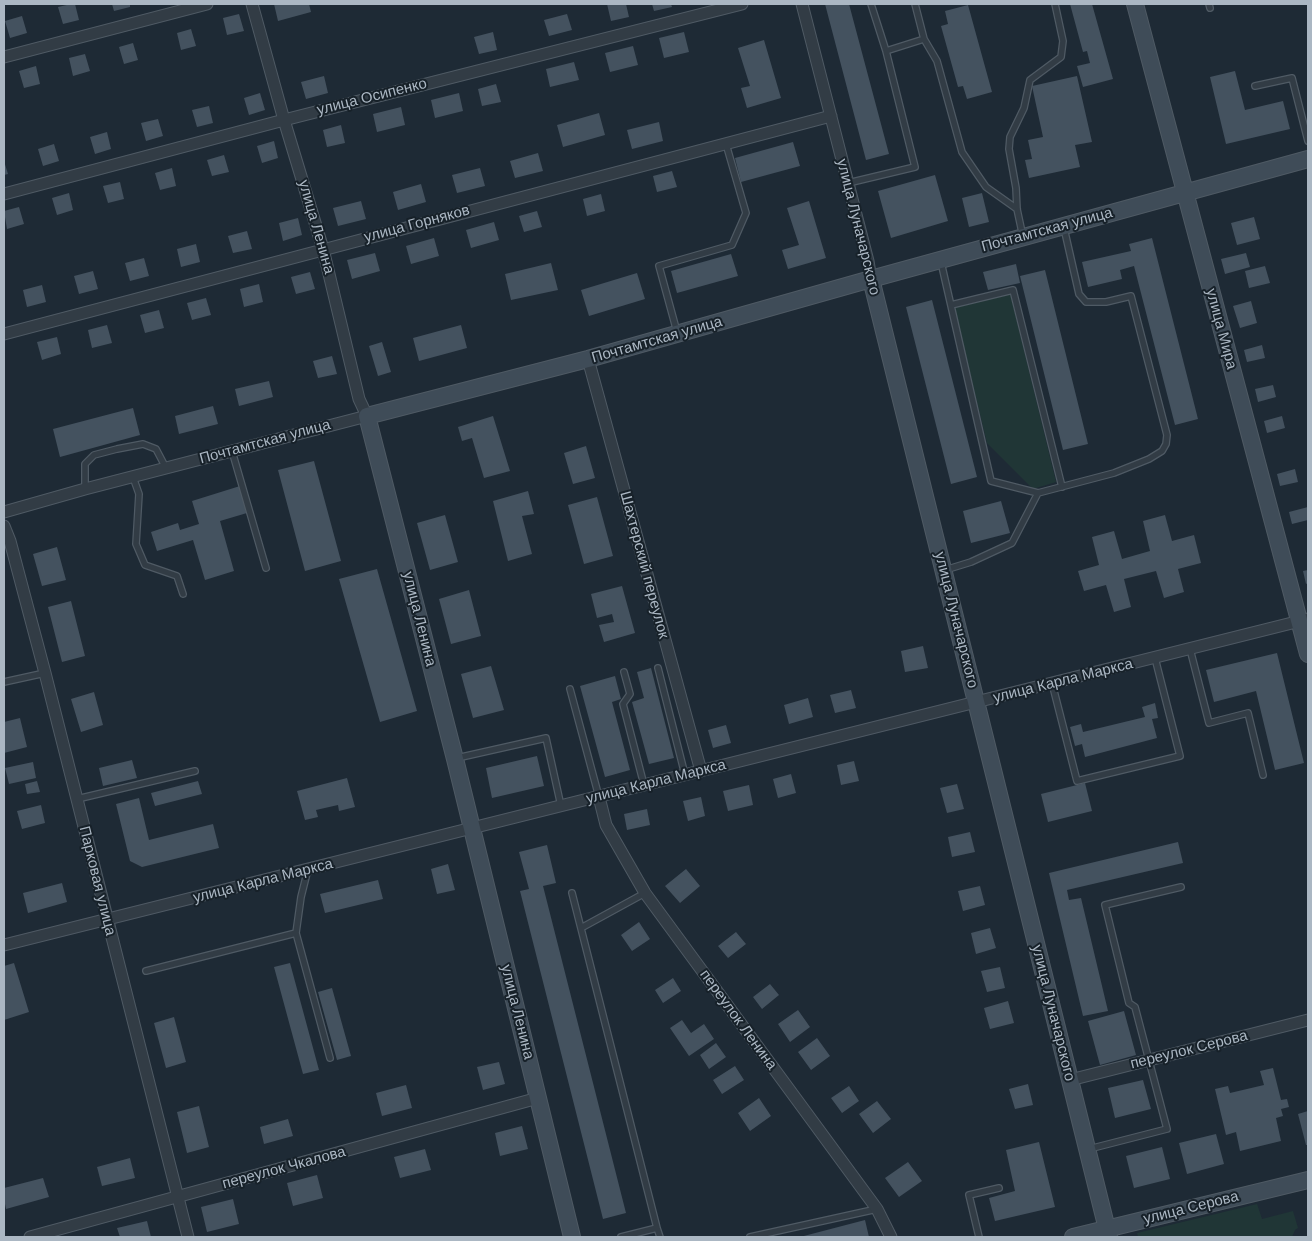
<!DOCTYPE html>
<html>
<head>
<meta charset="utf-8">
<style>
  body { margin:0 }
  #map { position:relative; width:1312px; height:1241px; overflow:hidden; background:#1e2a35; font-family:Arial,sans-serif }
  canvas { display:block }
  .frame { position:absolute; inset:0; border:5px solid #abb7c3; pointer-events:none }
</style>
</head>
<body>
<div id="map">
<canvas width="1312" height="1241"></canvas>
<div class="frame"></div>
</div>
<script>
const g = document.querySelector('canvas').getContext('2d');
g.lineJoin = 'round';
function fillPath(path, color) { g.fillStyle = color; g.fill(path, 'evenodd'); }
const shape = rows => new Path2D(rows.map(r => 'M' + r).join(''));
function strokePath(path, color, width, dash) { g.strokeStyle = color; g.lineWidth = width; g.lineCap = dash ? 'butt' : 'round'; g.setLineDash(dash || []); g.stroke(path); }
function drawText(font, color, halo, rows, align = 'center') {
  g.font = font + ' Arial,sans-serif'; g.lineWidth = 4; g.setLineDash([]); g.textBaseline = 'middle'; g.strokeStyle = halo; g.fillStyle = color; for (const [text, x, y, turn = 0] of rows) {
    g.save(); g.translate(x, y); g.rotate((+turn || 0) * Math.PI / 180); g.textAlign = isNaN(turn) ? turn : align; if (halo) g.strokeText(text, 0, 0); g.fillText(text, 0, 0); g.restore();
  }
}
fillPath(shape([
  [1010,293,1056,482,1033,489,987,443,954,307],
  [1257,1204,1262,1219,1293,1211,1298,1228,1295,1230,1292,1237,1138,1237,1137,1233]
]), '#203636');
fillPath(shape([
  [71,4,75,4,79,20,63,24,58,7],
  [112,4,130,4,130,7,114,11],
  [274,4,309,4,311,12,278,21],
  [607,4,626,4,629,17,611,21],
  [652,4,671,4,672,7,654,11],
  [825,4,849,4,889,154,866,160],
  [1070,4,1092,4,1113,79,1083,87,1077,66,1090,63,1087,51,1083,52],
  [968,5,992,92,967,99,963,86,958,87,941,26,948,24,945,11],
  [239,14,244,31,227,35,223,18],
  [567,14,572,30,549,36,544,20],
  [22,16,27,33,10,38,5,21],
  [191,29,196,46,181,50,177,33],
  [493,32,497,50,479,54,474,37],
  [684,32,689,52,664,58,659,38],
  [764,40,781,98,747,108,741,88,750,86,738,48],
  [133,43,138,60,124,64,119,47],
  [633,46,638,65,610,72,605,53],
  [85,54,90,71,73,76,69,58],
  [574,62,579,80,550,87,546,69],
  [36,66,40,84,24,88,19,71],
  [1235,71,1245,110,1283,101,1290,129,1226,144,1210,77],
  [324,76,328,93,306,99,301,82],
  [1077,76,1092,142,1075,145,1080,167,1029,178,1025,160,1032,159,1028,140,1043,137,1032,86],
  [496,84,501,102,482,106,478,89],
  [260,93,265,110,249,115,244,98],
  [459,93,463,111,435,118,431,100],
  [209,106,213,123,197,127,192,110],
  [401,107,405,125,377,132,373,114],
  [599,113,605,135,563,147,557,125],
  [158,119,163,136,146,141,141,123],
  [659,122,663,141,632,149,627,130],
  [341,125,345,143,327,147,323,130],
  [107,132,111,149,95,154,90,137],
  [274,141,278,158,262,163,257,146],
  [793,142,800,166,741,182,735,158],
  [54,144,59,161,43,166,38,149],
  [538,153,543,171,515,178,510,161],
  [224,155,229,172,212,176,207,160],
  [4,161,8,174,4,175],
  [172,168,176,186,160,190,155,173],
  [480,168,485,186,457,193,452,175],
  [672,171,677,187,657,192,653,176],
  [935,175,948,221,891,238,878,191],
  [120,182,124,199,108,203,103,186],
  [421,184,426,202,398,210,393,192],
  [69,193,73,210,57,215,52,198],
  [982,193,989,222,969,227,962,198],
  [601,194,605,211,587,216,583,199],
  [361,201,366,219,338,226,333,208],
  [809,201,826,258,788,269,782,250,799,245,787,208],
  [19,207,24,224,7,229,4,211],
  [537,211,542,227,524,232,519,216],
  [1254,217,1260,239,1237,245,1231,223],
  [298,218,302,235,283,241,279,223],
  [494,222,499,240,471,248,466,230],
  [247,231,252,249,233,253,228,236],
  [434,238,439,256,411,264,406,246],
  [1152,238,1198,419,1175,425,1134,266,1120,270,1122,279,1088,287,1082,262,1131,251,1129,244],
  [196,244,200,262,181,267,177,249],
  [375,253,380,271,352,279,347,260],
  [1246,253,1250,267,1225,274,1221,259],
  [731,254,738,276,677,293,671,271],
  [144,258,149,276,130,281,125,263],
  [551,263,558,290,511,300,505,274],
  [1016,264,1020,283,988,290,983,272],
  [1265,266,1270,283,1249,288,1245,271],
  [1045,270,1088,444,1063,450,1020,276],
  [93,271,98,289,79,294,74,276],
  [310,272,315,289,296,294,291,277],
  [637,273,645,299,589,316,581,290],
  [259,284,263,302,244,307,240,289],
  [42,285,46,302,27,307,23,290],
  [206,298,211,315,192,320,187,303],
  [932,300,977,477,951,484,906,307],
  [1251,301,1257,323,1240,328,1233,306],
  [159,310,164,328,145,333,140,315],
  [107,325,112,343,92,348,88,330],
  [461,325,467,348,419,361,413,338],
  [57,337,61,354,42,360,37,342],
  [382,342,391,372,378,376,369,346],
  [1262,345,1265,358,1247,362,1244,350],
  [332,356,337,374,318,378,313,361],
  [269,381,273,397,239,406,235,389],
  [1273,385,1276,397,1258,402,1255,389],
  [213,406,218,424,179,434,175,416],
  [133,408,140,435,60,457,53,429],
  [493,416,510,471,484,478,472,438,462,441,458,427],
  [1282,416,1285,428,1267,433,1264,421],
  [586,446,595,478,573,484,564,453],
  [314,461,341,561,305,571,278,470],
  [1295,469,1298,482,1280,486,1277,474],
  [240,486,247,513,220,521,234,571,205,580,193,540,157,551,151,532,178,523,180,530,199,524,192,501],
  [528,491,534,514,522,516,532,554,508,561,493,501],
  [597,497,613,556,584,564,568,505],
  [1001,501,1010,533,971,543,963,511],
  [1308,507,1308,520,1292,524,1289,512],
  [445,515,458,562,430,570,417,523],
  [1165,515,1172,541,1194,535,1201,563,1178,569,1184,592,1164,598,1156,571,1124,579,1131,607,1114,612,1106,585,1084,591,1078,571,1099,565,1092,537,1114,531,1122,559,1150,551,1143,521],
  [57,547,66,580,42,586,33,554],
  [377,569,417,711,380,722,339,579],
  [1308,570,1308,583,1306,584,1303,571],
  [622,586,635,633,604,642,599,625,614,622,612,614,597,618,591,594],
  [469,590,481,636,451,644,439,599],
  [71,601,85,656,62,662,48,607],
  [923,646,928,668,905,672,901,651],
  [1277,653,1304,763,1275,770,1256,691,1214,702,1206,670],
  [491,666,504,710,473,718,461,674],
  [651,668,674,758,649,764,632,702,644,698,637,672],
  [615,676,621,699,612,702,630,770,605,777,580,686],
  [851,690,856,708,835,713,830,695],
  [94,692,103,725,81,732,71,699],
  [808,698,813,717,789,724,784,705],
  [1155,703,1158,718,1152,719,1157,738,1085,757,1082,744,1075,746,1070,727,1081,724,1083,732,1145,717,1142,707],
  [20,718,27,747,4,753,4,722],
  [726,725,731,743,713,748,708,730],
  [537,756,544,786,492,798,486,768],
  [132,760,137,778,103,786,99,768],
  [854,761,859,781,841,785,837,765],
  [33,762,36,778,9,784,5,768],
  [791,774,796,793,778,798,773,779],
  [347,778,355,807,339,811,338,805,316,810,318,817,305,820,297,791],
  [37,781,40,792,27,794,25,784],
  [198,781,202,794,155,806,151,793],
  [1085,783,1092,811,1048,822,1041,794],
  [957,784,964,809,947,813,940,788],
  [749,785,753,805,728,811,723,791],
  [701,797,705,816,688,821,683,801],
  [139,798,149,840,213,824,219,848,142,867,130,861,116,804],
  [41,805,45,823,22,829,17,811],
  [647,809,650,825,627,830,624,814],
  [970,832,975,852,952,857,948,837],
  [1178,842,1183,863,1067,890,1069,900,1081,898,1108,1011,1083,1016,1049,873],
  [547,845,556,883,543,886,626,1213,603,1219,520,891,529,889,519,852],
  [448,864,455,890,437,894,431,869],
  [686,869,700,886,680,903,665,886],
  [378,880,383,899,325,913,320,894],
  [62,883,67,902,28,913,23,893],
  [980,886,985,905,963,911,958,891],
  [639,922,650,939,632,951,621,935],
  [990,928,996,948,976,954,971,933],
  [736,932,746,944,728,958,718,946],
  [14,963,29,1012,4,1020,4,966],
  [290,963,319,1070,303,1074,274,967],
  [1000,967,1005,988,987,992,981,971],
  [673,978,681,991,663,1003,655,990],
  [770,984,779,995,762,1009,753,997],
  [332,988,351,1056,337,1060,318,992],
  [1008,1001,1014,1023,990,1029,984,1008],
  [798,1010,810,1027,790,1042,778,1024],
  [1124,1011,1136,1055,1100,1065,1088,1021],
  [174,1017,186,1062,166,1068,154,1023],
  [682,1020,691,1033,704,1024,714,1039,689,1056,670,1028],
  [817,1038,830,1056,811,1070,798,1052],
  [716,1043,726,1057,709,1069,700,1055],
  [499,1062,505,1084,483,1090,477,1067],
  [735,1066,744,1080,722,1094,713,1080],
  [1273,1068,1281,1100,1287,1099,1289,1107,1281,1109,1283,1116,1276,1118,1281,1141,1240,1151,1236,1132,1226,1135,1215,1089,1228,1086,1230,1093,1264,1085,1260,1071],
  [1143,1080,1151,1109,1115,1118,1108,1088],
  [1028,1084,1033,1105,1015,1109,1009,1089],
  [406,1085,412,1108,382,1116,376,1093],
  [849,1086,859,1101,842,1113,831,1098],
  [759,1098,771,1116,750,1131,738,1113],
  [877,1101,891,1119,873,1133,859,1114],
  [199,1106,209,1147,187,1153,177,1112],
  [1308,1111,1308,1145,1306,1145,1298,1114],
  [288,1119,293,1136,264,1144,260,1127],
  [522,1126,528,1149,500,1156,495,1133],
  [1216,1134,1224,1164,1187,1174,1179,1143],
  [1039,1142,1055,1207,995,1221,989,1198,1015,1191,1006,1150],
  [1162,1147,1170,1179,1134,1188,1126,1156],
  [425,1149,431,1170,400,1178,394,1157],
  [130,1158,135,1178,102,1186,97,1167],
  [908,1162,922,1181,899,1197,885,1178],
  [317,1175,323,1198,293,1206,287,1183],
  [43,1178,49,1197,6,1209,4,1199,4,1188],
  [233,1199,239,1224,207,1232,201,1207],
  [865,1220,869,1237,800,1237],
  [147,1221,151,1237,120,1237,117,1228]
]), '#44525f');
const lane = shape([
  [1209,4,1210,8],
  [924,39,937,61,962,152,986,187,1017,209],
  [886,51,924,39,915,4],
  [1255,86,1292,78,1308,141],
  [848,183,915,167,886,51,871,4],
  [1023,237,1017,209,1016,188,1009,149,1010,137,1024,108,1030,80,1061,57,1063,41,1055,4],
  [941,262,991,481,1038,493],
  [951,305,1013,290,1062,487],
  [677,332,659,266,732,245,746,213,726,144],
  [232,451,266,568],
  [133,477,139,494,136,544,145,565,177,576,183,594],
  [85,489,85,464,94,455,117,449,143,444,156,449,166,468],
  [945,570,971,562,1012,543,1038,493,1114,473,1149,459,1162,451,1166,444,1167,435,1131,296,1106,302,1086,302,1079,294,1064,228],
  [1190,649,1209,723,1248,713,1263,775],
  [658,668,685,775],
  [624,672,630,694,623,704,644,785],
  [4,682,45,673],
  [1052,683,1077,781,1180,756,1155,658],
  [570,689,599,797],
  [457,758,546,738,561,806],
  [77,799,195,771],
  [572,893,657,1228],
  [581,928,645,893],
  [296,933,330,1058],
  [146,971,296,933,301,897,308,869],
  [1089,1149,1167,1129,1135,1007,1129,1003,1105,905,1181,887],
  [621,1237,657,1228,660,1237],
  [750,1237,877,1209],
  [979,1237,969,1195,999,1188]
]);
const street = shape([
  [802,4,868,261,871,279],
  [4,57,207,4],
  [4,194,284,120,742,4],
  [4,334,831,116],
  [588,359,701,771],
  [4,512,85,489,367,416,359,399,323,249,284,120,252,4],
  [4,526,10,541,45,673,188,1237],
  [599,797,606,825,645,893,877,1209,891,1237],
  [4,945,1308,619],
  [1070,1080,1308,1020],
  [30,1237,538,1098]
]);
const secondary = shape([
  [1135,4,1308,654],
  [871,279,1109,1237],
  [572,1237,455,759,367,416,588,359,871,279,1308,159],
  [1073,1237,1308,1180]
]);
strokePath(lane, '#4f5a64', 8);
strokePath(street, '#4f5a64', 13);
strokePath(secondary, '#4f5a64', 18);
strokePath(lane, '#323c45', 5.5);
strokePath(street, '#323c45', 11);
strokePath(secondary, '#3f4c58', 16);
drawText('15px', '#abb7c3', '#172129', [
  ["улица Осипенко",372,97,-14],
  ["улица Горняков",417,224,-15],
  ["улица Ленина",316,227,74],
  ["улица Луначарского",858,227,76],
  ["Почтамтская улица",1047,230,-15],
  ["улица Мира",1221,329,75],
  ["Почтамтская улица",657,340,-16],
  ["Почтамтская улица",265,442,-15],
  ["Шахтерский переулок",644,565,75],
  ["улица Ленина",419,619,76],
  ["улица Луначарского",956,620,76],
  ["улица Карла Маркса",1063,681,-14],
  ["улица Карла Маркса",656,782,-14],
  ["Парковая улица",97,881,76],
  ["улица Карла Маркса",263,881,-14],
  ["улица Ленина",517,1012,76],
  ["улица Луначарского",1053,1013,76],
  ["переулок Ленина",738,1020,54],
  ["переулок Серова",1189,1050,-14],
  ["переулок Чкалова",284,1168,-15],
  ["улица Серова",1191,1208,-14]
]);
</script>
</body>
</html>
